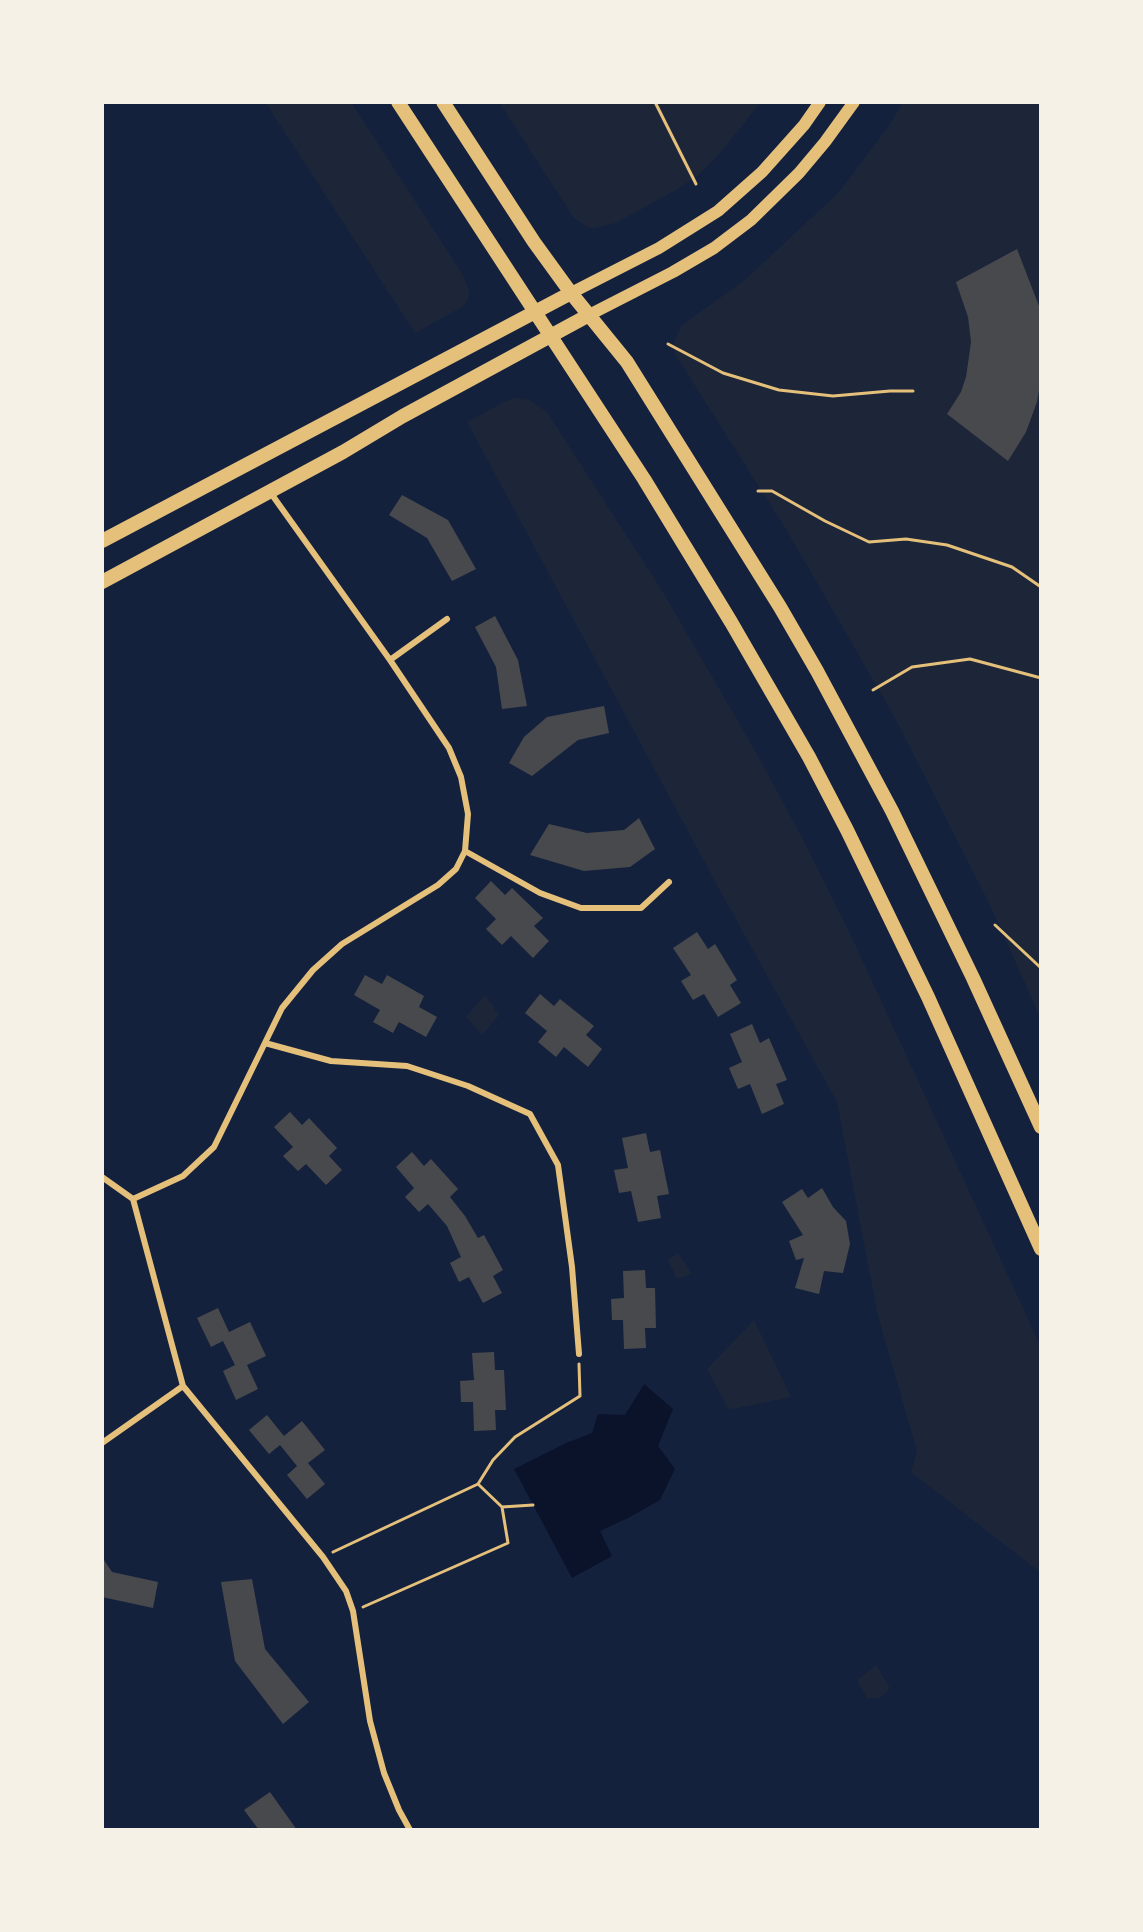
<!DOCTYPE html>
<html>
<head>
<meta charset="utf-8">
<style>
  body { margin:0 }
  #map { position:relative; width:1143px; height:1932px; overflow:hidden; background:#14213d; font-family:"Open Sans",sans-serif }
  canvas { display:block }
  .frame { position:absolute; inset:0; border:104px solid #f6f1e7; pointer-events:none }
</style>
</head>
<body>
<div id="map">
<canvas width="1143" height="1932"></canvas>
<div class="frame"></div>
</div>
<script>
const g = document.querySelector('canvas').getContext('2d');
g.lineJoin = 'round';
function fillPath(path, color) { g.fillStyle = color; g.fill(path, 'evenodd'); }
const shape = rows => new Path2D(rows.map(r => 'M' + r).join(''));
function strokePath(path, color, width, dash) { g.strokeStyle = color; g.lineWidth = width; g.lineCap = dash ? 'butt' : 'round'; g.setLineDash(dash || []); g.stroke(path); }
fillPath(shape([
  [265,102,351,102,461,272,467,285,469,293,467,301,462,307,415,333],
  [499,102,761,102,716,158,696,177,676,190,616,223,594,228,586,226,574,218],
  [903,102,1041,102,1041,1019,989,903,894,716,787,531,675,354,673,345,681,326,746,279,840,191,888,127],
  [515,398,530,400,547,412,661,589,753,747,805,843,853,940,1041,1347,1041,1573,911,1472,917,1451,878,1316,837,1102,717,885,467,422,506,401],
  [485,995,499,1015,482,1035,466,1017],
  [678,1253,692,1274,677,1279,668,1260],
  [754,1320,791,1397,729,1410,707,1369],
  [876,1665,890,1688,880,1698,867,1698,857,1680]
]), '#1d2539');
fillPath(shape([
  [644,1384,673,1409,658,1446,675,1469,660,1500,628,1518,600,1531,612,1556,572,1578,514,1469,566,1443,592,1433,598,1414,625,1415]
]), '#0b132b');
fillPath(shape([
  [1017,249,1039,306,1041,320,1041,379,1037,402,1026,432,1008,461,947,414,961,392,966,377,971,342,968,317,956,282],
  [402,495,448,520,476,569,452,581,427,538,389,515],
  [495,616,518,660,527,706,502,709,496,667,475,627],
  [604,706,609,733,578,740,532,776,509,763,524,737,547,717],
  [639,818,655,849,630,867,584,871,530,855,549,824,587,833,624,830],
  [491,881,505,895,512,888,543,918,534,926,549,941,533,958,511,936,502,945,486,929,496,919,475,898],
  [697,932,708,949,715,944,737,980,730,985,741,1003,718,1017,704,994,693,1000,681,981,691,975,673,948],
  [365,975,382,984,387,975,424,996,419,1007,437,1017,426,1037,399,1022,393,1033,373,1022,380,1010,354,995],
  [540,994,554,1006,560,999,594,1026,586,1035,602,1049,588,1067,564,1047,556,1057,538,1042,547,1031,525,1013],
  [752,1024,760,1043,769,1038,787,1080,776,1084,784,1104,762,1114,750,1084,738,1089,729,1068,742,1062,730,1034],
  [290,1112,302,1125,309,1118,337,1148,329,1156,342,1170,326,1185,306,1164,298,1171,283,1156,293,1147,274,1127],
  [646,1133,650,1152,660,1150,669,1194,657,1196,661,1218,638,1222,631,1191,619,1193,614,1170,628,1168,622,1138],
  [412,1152,424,1166,431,1159,458,1189,450,1197,465,1216,478,1238,484,1235,503,1270,493,1276,502,1293,483,1303,469,1277,459,1282,450,1263,461,1257,447,1226,428,1204,419,1212,405,1197,414,1188,396,1167],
  [822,1188,833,1207,846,1221,850,1244,843,1273,824,1271,819,1294,795,1288,804,1258,796,1260,789,1241,803,1235,782,1202,802,1189,808,1198],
  [645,1270,646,1288,655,1288,656,1328,645,1328,646,1348,624,1349,623,1320,612,1320,611,1299,624,1298,623,1271],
  [218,1308,229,1332,250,1322,266,1356,247,1365,258,1389,236,1400,223,1371,235,1365,223,1341,211,1347,197,1318],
  [494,1352,495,1370,504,1370,506,1410,495,1410,496,1430,474,1431,473,1402,461,1402,460,1381,474,1380,472,1353],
  [267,1415,284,1436,302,1421,325,1450,308,1463,325,1484,307,1499,287,1475,297,1466,280,1445,269,1454,249,1430],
  [102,1557,112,1572,158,1582,153,1608,102,1597],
  [252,1579,265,1649,309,1702,283,1724,235,1661,221,1582],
  [270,1792,297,1830,259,1830,244,1810]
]), '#48494c');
strokePath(shape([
  [655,102,696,184],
  [668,344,723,373,779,390,833,396,890,391,913,391],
  [758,491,772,491,825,521,869,542,906,539,947,545,1012,567,1041,587],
  [873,690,912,667,970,659,1041,678],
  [995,925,1041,968],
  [478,1484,493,1460,515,1437,580,1396,579,1364],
  [502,1507,533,1505],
  [333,1552,478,1484,502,1507,508,1543,363,1607]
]), '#e5c07b', 3);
strokePath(shape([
  [390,660,447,619],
  [465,851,540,893,581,908,641,908,669,882],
  [265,1043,331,1061,407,1066,468,1086,530,1114,558,1165,572,1267,579,1354],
  [102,1177,133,1199,183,1386,323,1557,346,1591,353,1611,370,1721,384,1773,399,1810,410,1830],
  [133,1199,183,1176,214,1147,282,1008,313,970,342,944,438,885,456,869,465,851,468,814,461,777,449,748,390,660,270,492],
  [102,1443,183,1386]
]), '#e5c07b', 6);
strokePath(shape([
  [571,293,659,248,718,211,762,172,804,125,820,102],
  [589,315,673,272,714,248,751,220,799,173,825,142,854,102]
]), '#e5c07b', 12);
strokePath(shape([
  [398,102,644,479,731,622,809,757,847,830,928,997,1041,1249],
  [443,102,534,242,571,293,627,362,780,607,817,671,892,811,973,978,1041,1127],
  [102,541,571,293],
  [102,582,343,452,403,416,589,315]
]), '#e5c07b', 14);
</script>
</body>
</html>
